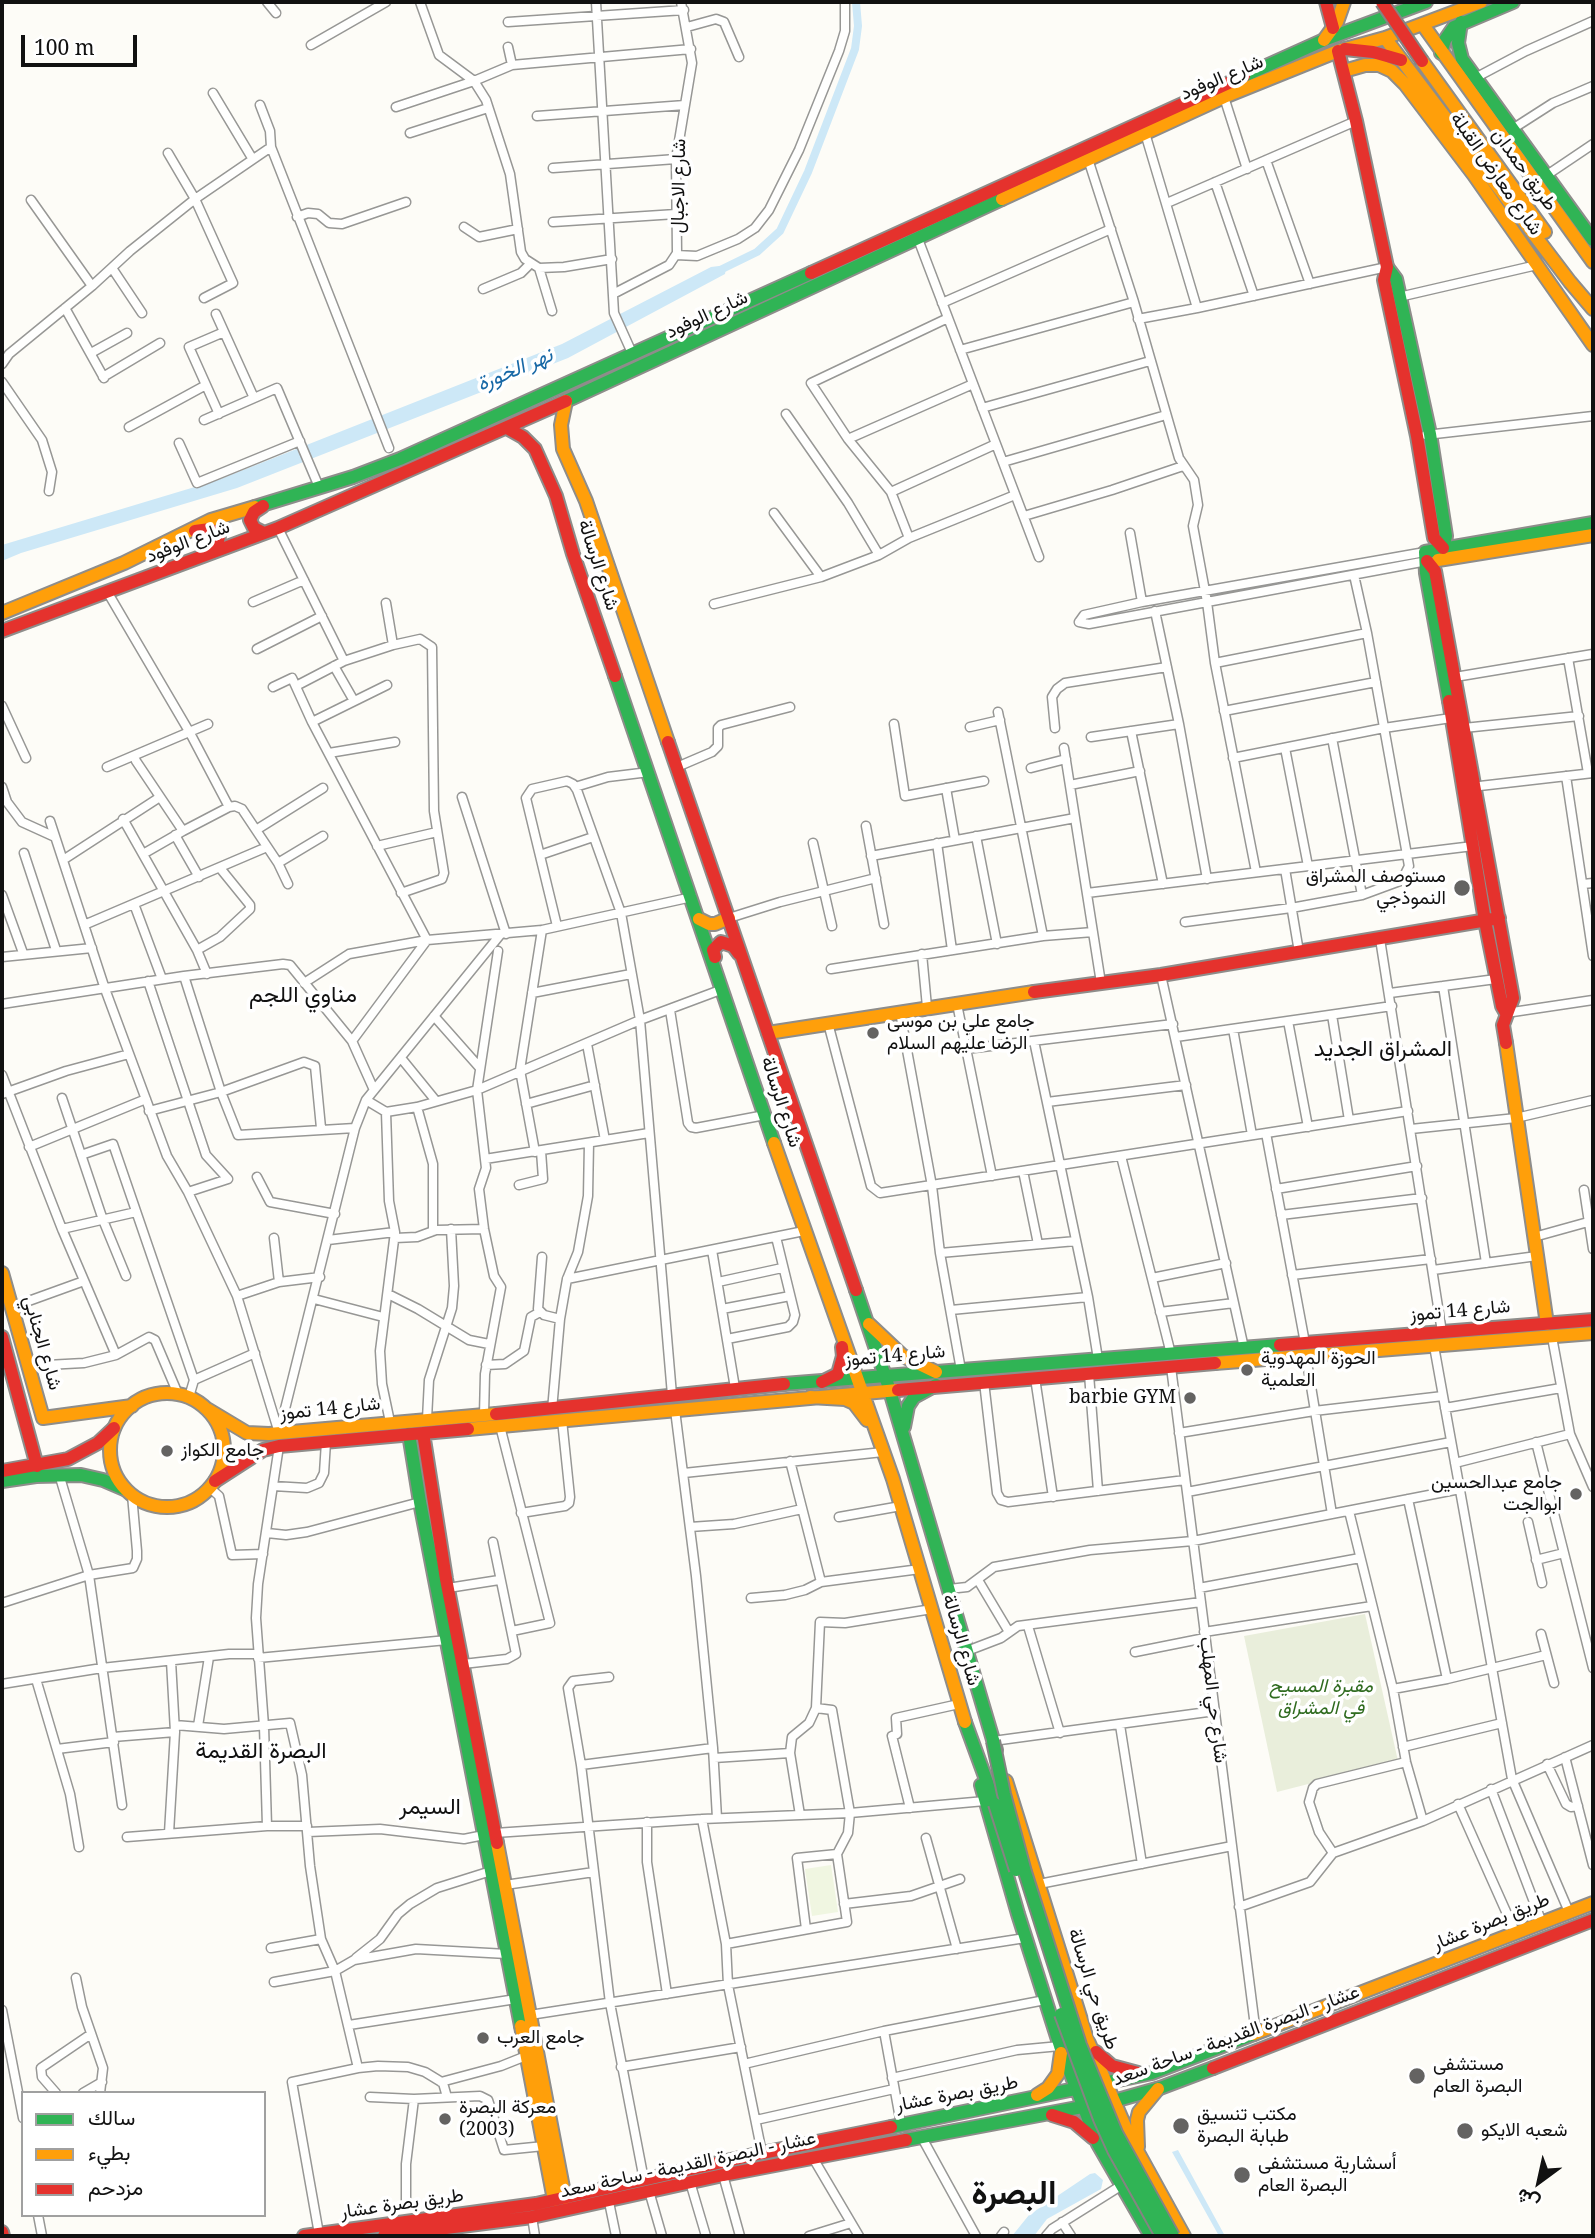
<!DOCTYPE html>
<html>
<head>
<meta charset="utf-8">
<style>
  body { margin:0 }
  #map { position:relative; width:1595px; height:2238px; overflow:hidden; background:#fdfcf7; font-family:"Noto Serif",Vazirmatn,serif }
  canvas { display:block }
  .frame { position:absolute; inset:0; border:4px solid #111; pointer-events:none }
  .legend { position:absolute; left:21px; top:2091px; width:245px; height:126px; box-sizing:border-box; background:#fff; border:2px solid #a0a0a0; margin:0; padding:9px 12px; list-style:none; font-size:21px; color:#111 }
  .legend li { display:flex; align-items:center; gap:14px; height:35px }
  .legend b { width:35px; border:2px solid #a0a0a0 }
  .north { position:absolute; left:1504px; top:2147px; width:70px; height:70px; -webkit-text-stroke:5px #fff; paint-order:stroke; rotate:213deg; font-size:19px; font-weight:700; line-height:28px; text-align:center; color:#111 }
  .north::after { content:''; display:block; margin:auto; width:24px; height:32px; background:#111; clip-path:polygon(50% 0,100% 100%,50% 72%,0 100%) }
  .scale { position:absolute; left:21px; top:35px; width:116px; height:32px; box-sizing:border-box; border:4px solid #111; border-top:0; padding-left:9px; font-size:21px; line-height:24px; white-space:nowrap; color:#111; -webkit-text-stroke:5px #fff; paint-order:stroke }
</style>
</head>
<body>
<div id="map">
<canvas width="1595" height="2238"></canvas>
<div class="frame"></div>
<ul class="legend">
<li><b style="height:9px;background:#30b455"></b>سالك</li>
<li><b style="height:9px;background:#ff9f0a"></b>بطيء</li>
<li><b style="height:9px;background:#e5322d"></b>مزدحم</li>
</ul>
<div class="north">ش</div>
<div class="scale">100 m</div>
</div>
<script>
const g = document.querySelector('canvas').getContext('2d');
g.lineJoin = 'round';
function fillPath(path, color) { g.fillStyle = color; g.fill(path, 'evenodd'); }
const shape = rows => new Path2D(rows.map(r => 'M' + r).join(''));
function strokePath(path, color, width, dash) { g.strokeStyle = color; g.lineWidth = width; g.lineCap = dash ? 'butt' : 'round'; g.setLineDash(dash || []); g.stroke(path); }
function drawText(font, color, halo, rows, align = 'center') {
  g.font = font + ' "Noto Serif",Vazirmatn,serif'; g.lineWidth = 7; g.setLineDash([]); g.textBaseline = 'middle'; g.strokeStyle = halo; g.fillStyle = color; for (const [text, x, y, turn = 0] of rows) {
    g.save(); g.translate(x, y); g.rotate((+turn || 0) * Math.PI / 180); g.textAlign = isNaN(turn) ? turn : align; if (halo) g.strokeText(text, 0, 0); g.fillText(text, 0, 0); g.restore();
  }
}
fillPath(shape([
  [1365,1614,1398,1761,1277,1792,1244,1636]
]), '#e9eedb');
fillPath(shape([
  [831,1865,838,1912,812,1916,805,1869]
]), '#f0f6e1');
fillPath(shape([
  [719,266,726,268,725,274,568,358,237,488,21,553,2,561,2,545,218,480,562,344,711,267],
  [1178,2150,1225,2236,1219,2236,1172,2152],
  [1095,2173,1103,2180,1101,2189,1047,2219,1034,2236,1012,2236,1029,2215,1090,2174]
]), '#cde8f7');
strokePath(shape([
  [716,272,757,252,780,231,808,172,855,49,858,26,856,2]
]), '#cde8f7', 8);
const street = shape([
  [267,2,276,13],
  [420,2,439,55,474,81,486,100,510,174,521,252,525,259,539,268,564,267,612,259],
  [596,2,614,313,632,353],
  [508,22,684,10],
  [687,27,716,19,724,22,739,57],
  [311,45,386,2],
  [508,47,512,65],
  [1475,78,1526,51,1593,21],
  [213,93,252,158],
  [1224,97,1247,169],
  [396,107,474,81,512,65,691,49],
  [537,116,685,105],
  [1514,128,1553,103,1593,86],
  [410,133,488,108],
  [1145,133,1197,308],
  [271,147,389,448],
  [168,153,195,199,233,283,204,298],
  [1088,159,1134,302,1179,458,1194,480,1198,505,1193,526,1207,602,1215,663,1256,872],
  [1266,160,1310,284],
  [553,168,676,159],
  [1547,175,1593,144],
  [1215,182,1254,296],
  [31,200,92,286],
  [1167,203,1356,121],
  [297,217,308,213,318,214,329,223,342,224,406,202],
  [553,222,676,214],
  [464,227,479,237,518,229],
  [918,239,1039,557],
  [676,255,697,256,738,239,755,228,769,210,799,150,839,51,845,31,845,2],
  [112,268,142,313],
  [539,268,552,311],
  [483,289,521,273,530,264],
  [613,294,669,265,677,253,676,159,692,63,681,2],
  [1399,297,1537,265],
  [942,303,1111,229],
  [65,308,104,378],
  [216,314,254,398],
  [1138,319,1197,308,1387,267],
  [960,350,1134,302],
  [91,353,127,333],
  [2,364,9,354,92,286,130,251,195,199,271,147,270,131,260,105],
  [103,377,160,343],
  [2,382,42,440,52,472,49,491],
  [982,408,1150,361],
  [219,414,189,347,224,332],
  [786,414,848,503,879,555],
  [204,420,277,388,319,487],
  [129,427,206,385],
  [1426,435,1593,416],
  [848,439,973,384],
  [179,443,197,483,300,441],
  [1003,462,1166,415],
  [891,492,996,444],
  [774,513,821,577],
  [1024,516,1112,490,1183,466],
  [278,528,344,661],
  [1130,533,1142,602],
  [909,538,891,492,848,439,811,383,948,318],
  [108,593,190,733,229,807],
  [253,602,304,580],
  [386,603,393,645],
  [714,604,821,577,879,555,909,538,1015,495],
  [1155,611,1179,724,1207,879],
  [1079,622,1084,615,1142,602,1425,552],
  [1079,622,1089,624,1427,561],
  [257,649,322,616],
  [1568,658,1588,773],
  [1215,663,1367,633],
  [334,666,354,701],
  [1455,677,1593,654],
  [296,686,344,661,393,645,420,639,432,647,434,811,444,873,442,879,401,893],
  [273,687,292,678,312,722,427,940,352,1041],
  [2,706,26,758],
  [1224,711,1376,682],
  [998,712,1043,936],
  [312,722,387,685],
  [894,724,905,796,984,781],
  [970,727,1000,720],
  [1055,728,1052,697,1057,689,1065,683,1167,667],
  [1464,728,1579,716],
  [1131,731,1163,884],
  [1091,737,1179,724],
  [1332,738,1362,895],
  [1064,748,1101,983],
  [1285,748,1308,866],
  [329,753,395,742],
  [134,756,136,761,183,831],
  [1233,758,1384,728,1451,718],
  [107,767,208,724],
  [677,767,712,752,718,746,718,728,721,725,790,707],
  [1031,768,1066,759],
  [1566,776,1593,956],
  [1070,785,1140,771],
  [2,787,7,802,22,822,55,837],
  [575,787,608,777,649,772],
  [1471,787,1593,773],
  [946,788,955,840],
  [462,797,506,934],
  [123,819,197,950,207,974],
  [50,821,105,989,167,1156,188,1192,237,1296,279,1433],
  [866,826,884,924],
  [256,830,323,788],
  [175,835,199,877],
  [976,836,997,944],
  [813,843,832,926],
  [937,843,952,950],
  [377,846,437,832],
  [24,853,56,950],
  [143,854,183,831,229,807,235,806,242,809,278,863,288,884],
  [540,855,593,837],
  [871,856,1075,818],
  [63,860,160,797],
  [278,863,323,836],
  [1285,869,1299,952],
  [1583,884,1593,883],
  [1087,893,1473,846],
  [2,895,23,953],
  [134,904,162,979],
  [729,918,780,902,876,878],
  [1185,922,1291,908,1362,895,1400,881,1405,874,1409,866,1367,633,1354,575],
  [84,925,267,847],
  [557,926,526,798,532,789,567,781,573,784,577,790,621,913,640,1020,672,1395],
  [1380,939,1442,1332],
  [197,950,220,937,250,909,250,905,220,868],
  [922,954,927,1007],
  [2,957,92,948],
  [831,969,1043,936,1093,932],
  [1161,975,1244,1348],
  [184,976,221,1092,238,1135,355,1128],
  [148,981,206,1155,228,1179,188,1192],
  [304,983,349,954,427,940,542,930,692,897],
  [1443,986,1486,1263],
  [532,993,631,974],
  [1390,993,1496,979],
  [2,1004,184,976,283,964,290,965,352,1041,374,1090],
  [957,1004,992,1176],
  [670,1010,688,1123,691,1127,696,1128,765,1115],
  [900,1012,932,1186,940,1253,961,1370],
  [1506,1013,1593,1000],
  [1332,1015,1349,1120],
  [434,1016,480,1068],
  [1288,1021,1308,1127],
  [828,1023,871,1186,880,1193,1408,1111],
  [1233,1029,1252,1135],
  [1176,1037,1392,1006],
  [1034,1041,1088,1297,1098,1359],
  [587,1044,605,1140],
  [966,1049,1173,1024],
  [401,1058,436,1101],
  [2,1075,62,1229,116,1355],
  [2,1094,66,1071,129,1054],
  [62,1098,103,1220,126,1276],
  [366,1100,386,1112,417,1107,477,1090,640,1020,723,989],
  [1047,1102,1186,1085],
  [526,1104,595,1085],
  [417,1107,433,1164,433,1231],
  [149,1111,221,1092,304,1062,315,1066,321,1128],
  [386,1112,389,1201,395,1232,380,1351,382,1384,390,1422],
  [1411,1129,1516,1118,1593,1100],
  [1266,1133,1305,1343],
  [29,1147,146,1099],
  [535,1152,520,1070,542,930],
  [81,1155,113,1144,194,1380,189,1397],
  [1121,1156,1171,1354],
  [485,1159,649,1133],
  [1023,1171,1038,1244],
  [257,1177,270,1202,335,1214],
  [519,1185,543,1179,541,1151],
  [1276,1189,1417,1166],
  [1584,1190,1593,1249],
  [1281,1215,1422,1198],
  [62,1229,136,1212],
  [1534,1237,1588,1222],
  [274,1238,279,1282],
  [395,1238,417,1237,436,1230,484,1229],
  [328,1240,395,1232],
  [712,1250,735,1388],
  [940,1253,1076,1241],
  [542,1257,538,1309,544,1315,560,1319],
  [1433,1270,1537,1256],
  [1292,1275,1431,1259],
  [1152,1278,1226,1263],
  [567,1279,804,1231],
  [718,1282,782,1268],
  [388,1294,418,1309,469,1340,489,1344],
  [237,1296,279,1282,320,1277],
  [314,1299,383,1317],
  [12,1307,84,1281],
  [722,1309,790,1296],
  [951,1310,1088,1297],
  [1160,1312,1234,1303],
  [1552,1337,1570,1434,1593,1487],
  [727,1339,788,1327,793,1322,795,1315,776,1237],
  [1434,1346,1512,1779,1569,1912],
  [1306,1356,1332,1514],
  [486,1365,505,1364,524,1351,531,1317,540,1312],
  [28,1366,84,1363,116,1355,149,1337,155,1340,178,1394],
  [1171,1367,1256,2034],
  [1089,1374,1098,1491],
  [1035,1378,1053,1497],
  [194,1380,255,1353],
  [984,1382,997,1493,1001,1500,1008,1502,1185,1480],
  [1445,1408,1561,1388],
  [552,1410,560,1319,567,1279,578,1252,588,1196,589,1143],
  [675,1410,696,1576,713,1748,717,1818],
  [484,1415,485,1374,501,1287,494,1276,484,1229,479,1189,486,1168,477,1090,498,951],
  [427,1419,429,1380,452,1308,454,1286,451,1229],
  [500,1426,550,1623,512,1631],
  [279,1433,355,1128,366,1100,500,935],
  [1179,1433,1314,1411,1443,1396],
  [1536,1442,1593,1668],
  [790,1461,821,1582],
  [1455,1463,1570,1434],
  [684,1473,883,1452],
  [59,1474,89,1575,122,1805],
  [273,1486,307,1488,319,1483,324,1473,326,1442],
  [210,1488,219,1496,232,1555,263,1554],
  [1187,1492,1451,1442],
  [1408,1499,1447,1679],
  [1349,1511,1393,1689,1406,1762,1423,1821],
  [521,1513,565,1506,569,1503,570,1497,562,1420],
  [839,1517,901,1506],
  [1528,1522,1542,1583],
  [690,1527,734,1524,802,1509],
  [267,1533,286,1535,307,1532,420,1502],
  [1536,1560,1564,1553],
  [978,1580,1009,1632],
  [448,1588,499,1580],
  [1199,1588,1360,1558],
  [949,1589,967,1587,994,1567,1090,1550,1193,1541,1460,1489],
  [751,1598,785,1595,805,1590,821,1582,920,1569],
  [2,1603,89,1575,133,1568,137,1559,137,1551,132,1495],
  [1028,1626,1060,1733],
  [1204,1632,1372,1606],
  [1541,1634,1554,1683],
  [967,1651,1001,1638,1018,1626,1201,1602],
  [1135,1652,1205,1638],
  [258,1658,447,1640],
  [463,1664,507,1659,516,1654,493,1542],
  [609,1677,573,1681,568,1688,581,1765,610,2003,644,2180],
  [36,1679,70,1794,79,1847],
  [2,1684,102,1668,229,1654,257,1654],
  [1393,1689,1447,1679,1546,1655],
  [175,1725,224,1729,290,1723,302,1775,310,1866,321,1939,335,1971,358,2068],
  [1120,1725,1142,1864],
  [198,1726,209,1657],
  [113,1737,175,1732],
  [993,1741,1215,1711],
  [1403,1747,1502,1723],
  [57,1749,114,1742],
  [1565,1757,1593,1865],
  [714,1758,790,1753],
  [1547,1764,1566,1804,1571,1807,1578,1806],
  [581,1765,713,1748],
  [1491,1789,1542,1923],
  [1458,1804,1516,1934],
  [910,1808,892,1736,897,1734,896,1718,959,1704],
  [800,1815,790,1753,792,1737,809,1723,816,1708],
  [702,1819,726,1944,728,1985,762,2153],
  [647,1822,647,1862,667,1994],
  [267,1826,264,1726,256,1618,258,1584,279,1446],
  [308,1832,380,1829,464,1839,484,1835],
  [169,1833,175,1732,171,1661],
  [495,1833,702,1819,850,1813,985,1801],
  [127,1837,267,1826,307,1826],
  [926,1838,957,1949],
  [1333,1853,1319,1832,1309,1802,1313,1788,1317,1784,1406,1762],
  [1039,1884,1232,1846],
  [505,1885,594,1872],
  [844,1904,911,1896,960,1879],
  [1239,1907,1310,1882,1333,1853,1423,1821,1593,1745],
  [806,1929,797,1858,837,1854],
  [726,1944,847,1922,837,1854,848,1833,850,1813,832,1710,816,1708,820,1622,845,1623,932,1609],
  [271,1948,321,1939],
  [356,1958,380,1939,398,1914,410,1904,437,1888,491,1871],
  [76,1978,82,2007,103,2068,100,2093],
  [274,1982,335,1971,354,1960,416,1949,507,1954],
  [2,2010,23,2118],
  [530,2015,1025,1938],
  [349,2025,516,1999],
  [884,2031,901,2124],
  [744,2064,884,2031,1045,2000],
  [621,2067,741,2047],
  [892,2078,1017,2050,1060,2046],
  [441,2082,501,2066,526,2056],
  [56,2093,42,2077,41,2068,91,2034],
  [83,2093,102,2082],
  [370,2097,414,2099,480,2096,488,2100,504,2150,544,2146],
  [756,2120,894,2089],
  [921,2136,976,2236],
  [813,2158,859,2236],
  [723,2175,740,2236],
  [690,2182,706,2236],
  [649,2191,662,2236],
  [406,2200,406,2164,414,2099],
  [609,2202,616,2236],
  [38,2215,42,2236],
  [532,2217,535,2236],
  [1062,2222,1071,2236],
  [319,2234,292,2082,358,2068,378,2066,408,2067,425,2072,443,2083,447,2097],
  [809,2236,851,2223],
  [1001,2236,1004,2232],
  [1046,2236,1052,2229,1122,2185]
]);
const fast = shape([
  [1461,22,1458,43,1462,59,1593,240],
  [1441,53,1445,40,1454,27,1513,2],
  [1244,76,1324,40,1426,2],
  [1387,267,1396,279,1430,434,1446,536,1443,548,1445,558],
  [566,401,1002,199],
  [255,507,353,477,400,459,811,273],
  [615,676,774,1143],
  [1449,701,1426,573,1425,552,1593,523],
  [856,1290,890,1391,996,1750],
  [784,1384,1280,1345],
  [904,1427,908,1406,914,1397,936,1385],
  [409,1434,420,1502,521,2026],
  [2,1481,36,1476,81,1475,103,1480,124,1489],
  [965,1722,995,1804],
  [981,1785,1018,1914,1060,2046,1098,2144,1151,2236],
  [891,2127,1152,2073,1254,2034],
  [906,2140,1114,2101,1160,2088,1213,2068]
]);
const slow = shape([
  [1423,25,1593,262],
  [1385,38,1570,282,1593,309],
  [1324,40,1337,22,1344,2],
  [1422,61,1545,232],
  [1344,71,1365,65,1379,65,1392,71,1405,84,1474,175,1593,345],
  [1002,199,1224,97,1338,51,1385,38,1481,2],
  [566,401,561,425,563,449,586,501,668,742],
  [1438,560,1593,535],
  [2,613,124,563,211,520,255,507],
  [699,919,709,924,715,924,729,918],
  [768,1033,1034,992],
  [1506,1043,1547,1324],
  [774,1143,893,1479,965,1722],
  [2,1273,43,1418,132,1406],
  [869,1324,903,1356,936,1372],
  [1215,1363,1593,1333],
  '110 1450a57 57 0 1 1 114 0a57 57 0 1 1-114 0Z',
  [810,1397,845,1399,854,1403,867,1420],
  [207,1409,247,1433,269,1434,496,1414],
  [468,1429,898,1390],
  [1006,1781,1087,2039,1130,2138,1184,2236],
  [497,1843,565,2198],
  [521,2026,554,2200],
  [1254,2034,1593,1903],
  [1037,2095,1048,2088,1058,2074,1061,2053],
  [1138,2147,1137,2120,1139,2112,1158,2089]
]);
const jam = shape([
  [1326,2,1333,28],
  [1345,49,1373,52,1401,60],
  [1338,51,1356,121,1387,267,1384,280,1417,436,1434,538,1443,548],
  [811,273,1244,76],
  [507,428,523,437,535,449,556,496,573,554,615,676],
  [263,506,254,512,250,520,254,528,264,533],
  [195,531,210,529,219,536,217,546,208,553],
  [1427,561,1435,571,1513,998,1503,1025,1506,1043],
  [2,631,278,528,566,401],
  [1449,701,1485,921,1502,1006,1506,1013],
  [668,742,856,1290],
  [715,957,713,950,721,942,733,946,739,954],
  [1034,992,1161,975,1499,918],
  [2,1337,37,1466],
  [1280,1345,1593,1320],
  [822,1382,838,1374,843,1356,842,1347],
  [898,1390,1215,1363],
  [496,1414,784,1384],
  [423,1433,446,1579,497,1843],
  [2,1471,68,1459,98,1443,114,1428],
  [215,1481,263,1450,279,1446,468,1429],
  [1096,2052,1112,2066,1138,2073],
  [1213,2068,1593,1920],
  [1052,2115,1074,2122,1093,2138],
  [2,2232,3,2236],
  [304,2236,536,2204,762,2153,891,2127],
  [384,2236,532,2217,723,2175,906,2140]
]);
strokePath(street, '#979795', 11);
strokePath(fast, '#8e8d8b', 16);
strokePath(slow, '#8e8d8b', 16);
strokePath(jam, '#8e8d8b', 16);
strokePath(street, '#fffffe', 8);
strokePath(fast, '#30b455', 12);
strokePath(slow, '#ff9f0a', 12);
strokePath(jam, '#e5322d', 12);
const fastBridge = shape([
  [993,1741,1004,1794,1025,1872,1080,2045,1116,2133,1173,2236],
  [995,1804,1016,1870],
  [1061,2014,1100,2119,1114,2150,1162,2236]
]);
const jamBridge = shape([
  [1382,2,1422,61]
]);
strokePath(fastBridge, '#858482', 16, []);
strokePath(jamBridge, '#858482', 16, []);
strokePath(fastBridge, '#30b455', 12);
strokePath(jamBridge, '#e5322d', 12);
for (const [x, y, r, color] of [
  [1462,888,9,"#646362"],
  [873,1033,7,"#646362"],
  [1247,1370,7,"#646362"],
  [1190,1398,7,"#646362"],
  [167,1451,7,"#646362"],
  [1576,1494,7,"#646362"],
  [483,2038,7,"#646362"],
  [1417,2076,9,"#646362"],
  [445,2119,7,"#646362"],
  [1181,2126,9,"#646362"],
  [1465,2131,9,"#646362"],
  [1242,2175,9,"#646362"]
]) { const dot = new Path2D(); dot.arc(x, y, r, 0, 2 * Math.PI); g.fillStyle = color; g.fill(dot); strokePath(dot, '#fff', 2.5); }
drawText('19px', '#111', '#fff', [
  ["شارع الوفود",1222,78,-23],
  ["طريق حمدان",1524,170,54],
  ["شارع معارض القبلة",1496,174,55],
  ["شارع الاجبال",679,186,-89],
  ["شارع الوفود",707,315,-25],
  ["شارع الوفود",188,542,-21],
  ["شارع الرسالة",598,565,72],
  ["شارع الرسالة",781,1102,72],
  ["شارع 14 تموز",1460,1311,-5],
  ["شارع الجنابي",42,1343,74],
  ["شارع 14 تموز",895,1356,-5],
  ["شارع 14 تموز",330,1409,-6],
  ["شارع الرسالة",961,1640,74],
  ["شارع حي المهلب",1213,1700,83],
  ["طريق بصرة عشار",1491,1922,-22],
  ["طريق حي الرسالة",1093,1989,72],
  ["عشار - البصرة القديمة - ساحة سعد",1236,2036,-20],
  ["طريق بصرة عشار",957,2094,-11],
  ["عشار - البصرة القديمة - ساحة سعد",688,2165,-12],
  ["طريق بصرة عشار",402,2204,-8]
]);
drawText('19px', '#111', '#fff', [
  ["مستوصف المشراق",1446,877,"right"],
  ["النموذجي",1446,899,"right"],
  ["جامع علي بن موسى",887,1022],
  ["الرضا عليهم السلام",887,1044],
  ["الحوزة المهدوية",1261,1359],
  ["العلمية",1261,1381],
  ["barbie GYM",1176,1398,"right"],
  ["جامع الكواز",181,1451],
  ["جامع عبدالحسين",1562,1483,"right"],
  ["ابوالجت",1562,1505,"right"],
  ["جامع العرب",497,2038],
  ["مستشفى",1433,2065],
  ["البصرة العام",1433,2087],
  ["معركة البصرة",459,2108],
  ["(2003)",459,2130],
  ["مكتب تنسيق",1197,2115],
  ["طبابة البصرة",1197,2137],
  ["شعبه الايكو",1481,2131],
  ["أسشارية مستشفى",1258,2164],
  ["البصرة العام",1258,2186]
], 'left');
drawText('italic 19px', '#2f6b1f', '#fff', [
  ["مقبرة المسيح",1321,1687],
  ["في المشراق",1321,1709]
]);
drawText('italic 21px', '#1768a6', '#fff', [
  ["نهر الخورة",515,370,-23]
]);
drawText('23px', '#111', '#fff', [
  ["مناوي اللجم",303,995],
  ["المشراق الجديد",1383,1049],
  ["البصرة القديمة",261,1751],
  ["السيمر",430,1807]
]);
drawText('bold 33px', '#111', '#fff', [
  ["البصرة",1014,2195]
]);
</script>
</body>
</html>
